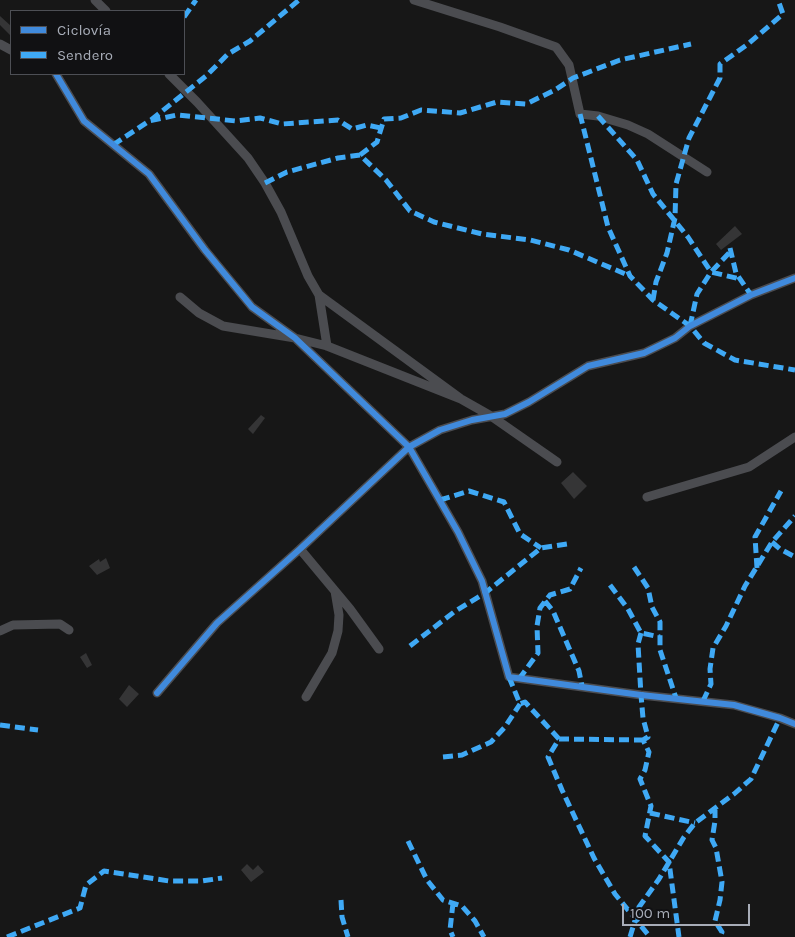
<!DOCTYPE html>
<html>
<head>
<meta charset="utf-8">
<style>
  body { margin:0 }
  #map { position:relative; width:795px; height:937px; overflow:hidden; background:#171717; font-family:Karla,sans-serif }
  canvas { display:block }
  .legend { position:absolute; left:10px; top:10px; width:175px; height:65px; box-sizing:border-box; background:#111113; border:1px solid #4d4f55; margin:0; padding:6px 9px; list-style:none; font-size:15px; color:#a8adb8 }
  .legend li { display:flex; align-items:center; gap:10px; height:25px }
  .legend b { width:25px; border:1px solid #4d4f55 }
  .scale { position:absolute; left:622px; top:904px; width:128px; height:22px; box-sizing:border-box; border:2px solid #a8adb8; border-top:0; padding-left:6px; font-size:15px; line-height:18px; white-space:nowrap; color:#a8adb8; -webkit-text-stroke:4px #111113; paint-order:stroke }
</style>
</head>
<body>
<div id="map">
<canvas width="795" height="937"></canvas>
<ul class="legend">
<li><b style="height:6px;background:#408adc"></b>Ciclovía</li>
<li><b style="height:6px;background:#3fa9f5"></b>Sendero</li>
</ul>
<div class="scale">100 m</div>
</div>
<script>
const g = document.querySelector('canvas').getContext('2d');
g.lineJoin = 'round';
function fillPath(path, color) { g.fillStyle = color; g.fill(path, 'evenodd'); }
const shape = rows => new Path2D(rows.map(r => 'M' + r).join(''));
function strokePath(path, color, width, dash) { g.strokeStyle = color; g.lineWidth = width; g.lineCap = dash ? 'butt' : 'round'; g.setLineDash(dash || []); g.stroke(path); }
fillPath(shape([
  [0,16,11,26,11,36,0,25],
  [735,226,742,234,721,250,716,244],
  [261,415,265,418,253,434,248,429],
  [573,472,587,486,574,499,561,483],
  [106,558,110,568,97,575,89,566,99,559,100,562],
  [86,653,92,665,87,668,80,657],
  [129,685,139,694,127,707,119,699],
  [247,864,253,870,258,865,264,872,251,882,241,870]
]), '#353536');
strokePath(shape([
  [95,0,106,11],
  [414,0,500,27,556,47,569,65,580,114,598,116,628,125,648,134,707,172],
  [0,44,11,50],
  [56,74,84,121,149,174,205,250,252,307,295,338,409,447,458,532,482,581,509,677,641,695,734,705,780,718,795,724],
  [169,74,197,102,248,158,265,183,281,212,308,276,319,295,327,346],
  [319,295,461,399,491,416,557,462],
  [180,297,199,313,223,326,295,338,327,346,461,399],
  [647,497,749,467,795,437],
  [300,549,350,609,379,649],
  [0,631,13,625,60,624,69,630],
  [157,693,217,623,300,549,409,447,440,430,472,420,505,414,529,402,588,366,644,353,675,338,690,326,751,295,795,278],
  [306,697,332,653,338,631,339,615,335,591]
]), '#4b4c50', 9);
strokePath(shape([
  [184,17,196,0],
  [580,114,608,227,630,276,653,300,690,326,704,343,735,360,795,370],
  [598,116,637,160,653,194,688,237,711,272,740,279],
  [151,120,206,76,228,54,250,41,299,0],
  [113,145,149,121,177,115,236,121,260,118,282,124,338,120,352,129,367,125,381,128],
  [360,155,377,142,384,119,401,118,421,110,460,113,497,102,526,104,555,90,573,78,620,60,691,44],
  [265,183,287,172,338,158,360,155,386,180,410,211,434,222,482,234,530,240,569,250,630,276],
  [730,248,736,273,751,295],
  [653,300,656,282,667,253,675,218,676,184,689,138,720,78,720,64,748,44,783,14,778,0],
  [690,326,697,294,711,272,730,252],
  [440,500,469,491,504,502,520,534,541,548],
  [772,542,780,549,795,557],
  [634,567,648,588,652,607,660,622,660,650,676,698],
  [757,568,755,537,781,491],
  [610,585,628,609,641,633,660,637],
  [545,601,553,611,579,671,582,686],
  [641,633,638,644,641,695,643,718,648,737,643,740,649,752,645,770,640,779,651,806,645,836,669,862,679,937],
  [410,646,454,612,485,593,541,548,567,544],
  [509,677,520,704,525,702,559,739,548,757,562,790,594,858,615,894,650,937],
  [519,679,538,653,537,626,540,608,550,595,570,589,581,568],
  [703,701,711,684,710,669,713,648,726,626,745,586,772,542,795,516],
  [0,725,38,730],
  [559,739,643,740],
  [443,757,462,755,491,742,505,727,520,704],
  [715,808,715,821,712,840,716,848,722,882,720,900,715,921,722,932,720,937],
  [650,813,695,823],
  [408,841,427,880,443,900,462,906,475,921,484,937],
  [341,900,342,917,348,937],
  [453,903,450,930,453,937],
  [7,937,80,908,86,885,104,871,169,881,202,881,222,878],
  [630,937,639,907,659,879,684,837,695,823,734,794,751,779,780,718]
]), '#3fa9f5', 5, [10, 5]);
strokePath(shape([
  [56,74,84,121,149,174,205,250,252,307,295,338,409,447,458,532,482,581,509,677,641,695,734,705,780,718,795,724],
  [157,693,217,623,300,549,409,447,440,430,472,420,505,414,529,402,588,366,644,353,675,338,690,326,751,295,795,278]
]), '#408adc', 6);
</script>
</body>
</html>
